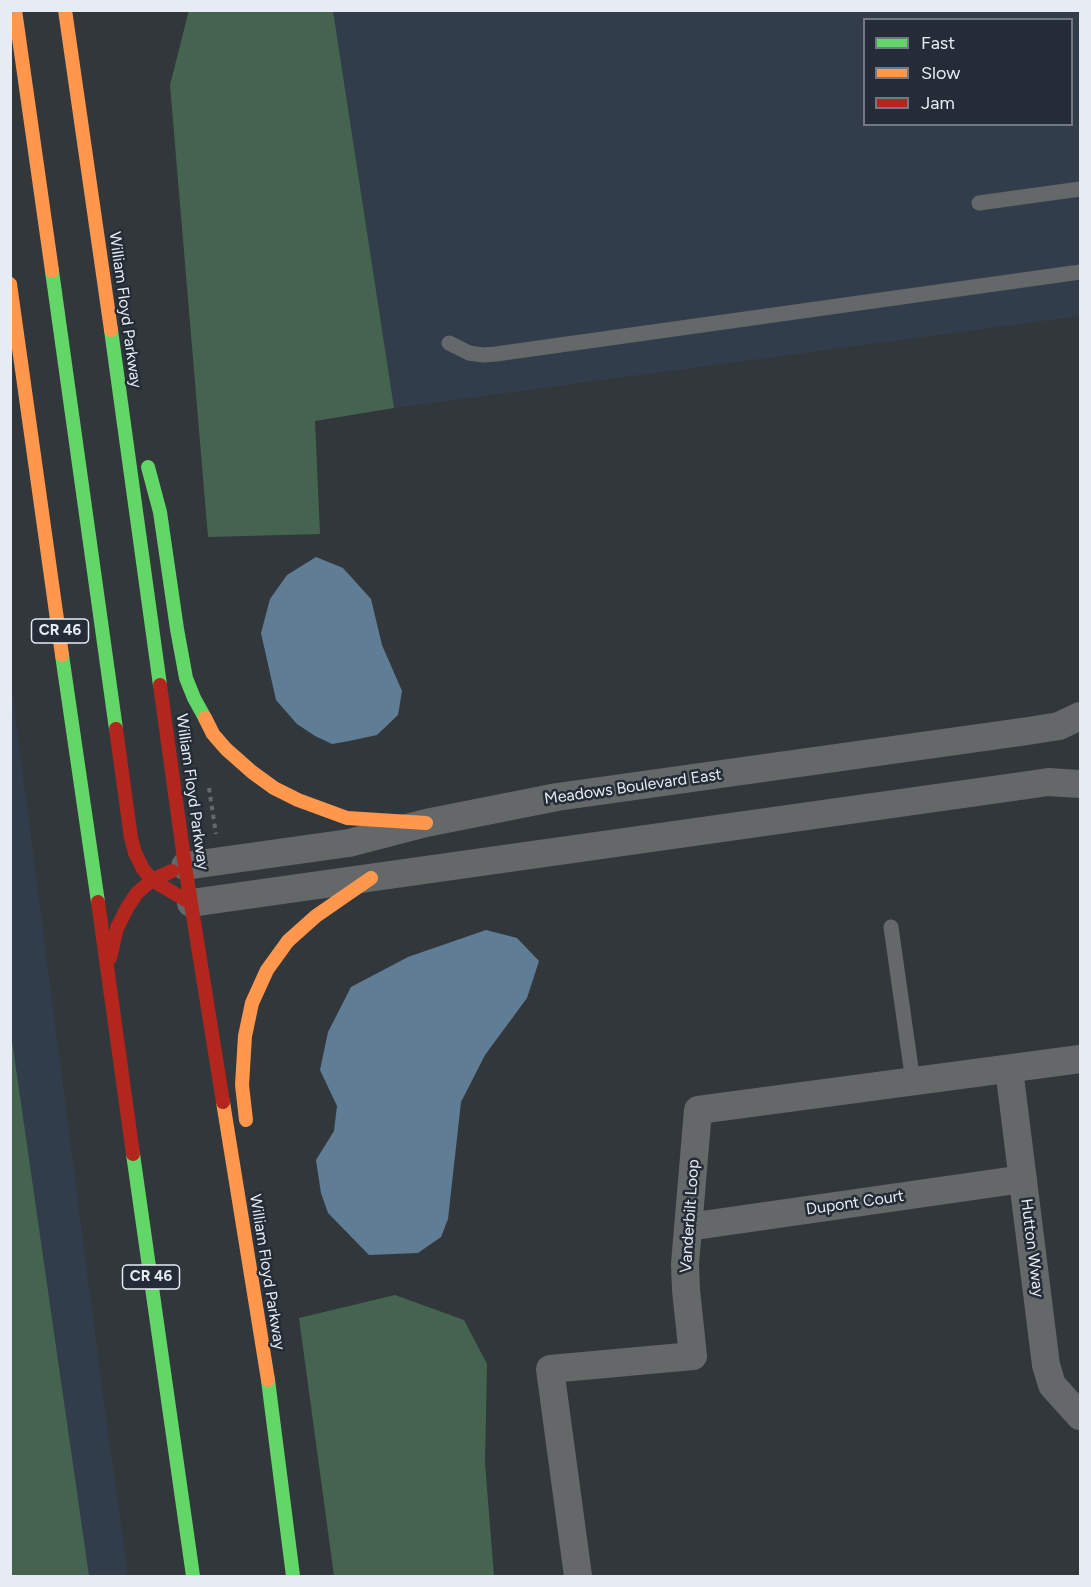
<!DOCTYPE html>
<html>
<head>
<meta charset="utf-8">
<style>
  body { margin:0 }
  #map { position:relative; width:1091px; height:1587px; overflow:hidden; background:#32373c; font-family:Figtree,sans-serif }
  canvas { display:block }
  .frame { position:absolute; inset:0; border:12px solid #e7ecf4; pointer-events:none }
  .legend { position:absolute; left:863px; top:18px; width:210px; height:108px; box-sizing:border-box; background:#242c37; border:2px solid #727983; margin:0; padding:8px 10px; list-style:none; font-size:18px; color:#e7ecf4 }
  .legend li { display:flex; align-items:center; gap:12px; height:30px }
  .legend b { width:30px; border:2px solid #727983 }
</style>
</head>
<body>
<div id="map">
<canvas width="1091" height="1587"></canvas>
<div class="frame"></div>
<ul class="legend">
<li><b style="height:8px;background:#63d668"></b>Fast</li>
<li><b style="height:8px;background:#ff974d"></b>Slow</li>
<li><b style="height:8px;background:#b3261e"></b>Jam</li>
</ul>
</div>
<script>
const g = document.querySelector('canvas').getContext('2d');
g.lineJoin = 'round';
function fillPath(path, color) { g.fillStyle = color; g.fill(path, 'evenodd'); }
const shape = rows => new Path2D(rows.map(r => 'M' + r).join(''));
function strokePath(path, color, width, dash) { g.strokeStyle = color; g.lineWidth = width; g.lineCap = dash ? 'butt' : 'round'; g.setLineDash(dash || []); g.stroke(path); }
function drawText(font, color, halo, rows, align = 'center') {
  g.font = font + ' Figtree,sans-serif'; g.lineWidth = 5; g.setLineDash([]); g.textBaseline = 'middle'; g.strokeStyle = halo; g.fillStyle = color; for (const [text, x, y, turn = 0] of rows) {
    g.save(); g.translate(x, y); g.rotate((+turn || 0) * Math.PI / 180); g.textAlign = isNaN(turn) ? turn : align; if (halo) g.strokeText(text, 0, 0); g.fillText(text, 0, 0); g.restore();
  }
}
fillPath(shape([
  [333,11,1080,11,1080,316,394,408],
  [864,20,1072,20,1072,124,864,124],
  [10,675,106,1419,128,1576,11,1576]
]), '#323d4c');
fillPath(shape([
  [189,10,333,11,394,408,315,421,320,534,208,537,170,85],
  [10,1034,11,1034,89,1576,11,1576],
  [395,1295,464,1320,487,1364,485,1463,494,1576,334,1576,299,1318]
]), '#456450');
fillPath(shape([
  [316,557,343,568,371,599,382,645,402,691,398,715,377,735,349,741,332,744,315,736,297,724,276,700,261,633,270,599,287,575],
  [486,930,517,938,539,961,527,998,485,1055,461,1102,448,1219,441,1237,418,1253,369,1255,328,1213,321,1193,316,1160,334,1131,337,1106,320,1070,328,1032,351,987,408,957]
]), '#607d96');
strokePath(shape([
  [209,788,216,834]
]), '#65686b', 4, [4.5, 4.5]);
strokePath(shape([
  [979,203,1080,189],
  [449,343,469,353,483,355,496,354,1080,272],
  [891,927,913,1082]
]), '#656869', 15);
strokePath(shape([
  [185,866,349,843,426,823,557,797,1028,731,1059,726,1080,716],
  [191,903,1035,784,1048,782,1080,784],
  [1009,1069,1046,1365,1052,1385,1080,1416],
  [688,1227,1023,1179],
  [578,1576,550,1369,693,1356,686,1290,685,1264,698,1110,1080,1059]
]), '#656869', 28);
strokePath(shape([
  [52,271,116,729],
  [111,330,160,685],
  [148,467,160,512,177,629,186,678,194,698,205,718],
  [62,655,98,902],
  [133,1154,193,1576],
  [268,1380,293,1576]
]), '#63d668', 14);
strokePath(shape([
  [15,10,52,271],
  [65,10,111,330],
  [10,284,62,655],
  [205,718,213,734,226,749,252,772,274,788,298,800,347,818,426,823],
  [223,1102,268,1380],
  [246,1120,242,1085,245,1036,252,1003,267,970,288,941,316,916,371,878]
]), '#ff974d', 14);
strokePath(shape([
  [160,685,185,866,223,1102],
  [116,729,131,838,135,853,143,869,152,880,191,903],
  [98,902,133,1154],
  [110,958,117,928,127,908,137,893,152,880,172,871]
]), '#b3261e', 14);
for (const [x, y, w] of [
  [60,631,57],
  [151,1277,57]
]) { const box = new Path2D(); box.roundRect(x - w / 2, y - 12, w, 24, 4.5); g.fillStyle = '#242c37'; g.fill(box); strokePath(box, '#e7ecf4', 1.5); }
drawText('bold 15px', '#e7ecf4', null, [
  ["CR 46",60,631],
  ["CR 46",151,1277]
]);
drawText('16px', '#e7ecf4', '#242c37', [
  ["William Floyd Parkway",125,310,82],
  ["Meadows Boulevard East",633,787,-8],
  ["William Floyd Parkway",192,792,82],
  ["Dupont Court",855,1203,-8],
  ["Vanderbilt Loop",690,1216,-86],
  ["Hutton Wway",1032,1248,83],
  ["William Floyd Parkway",267,1272,81]
]);
</script>
</body>
</html>
